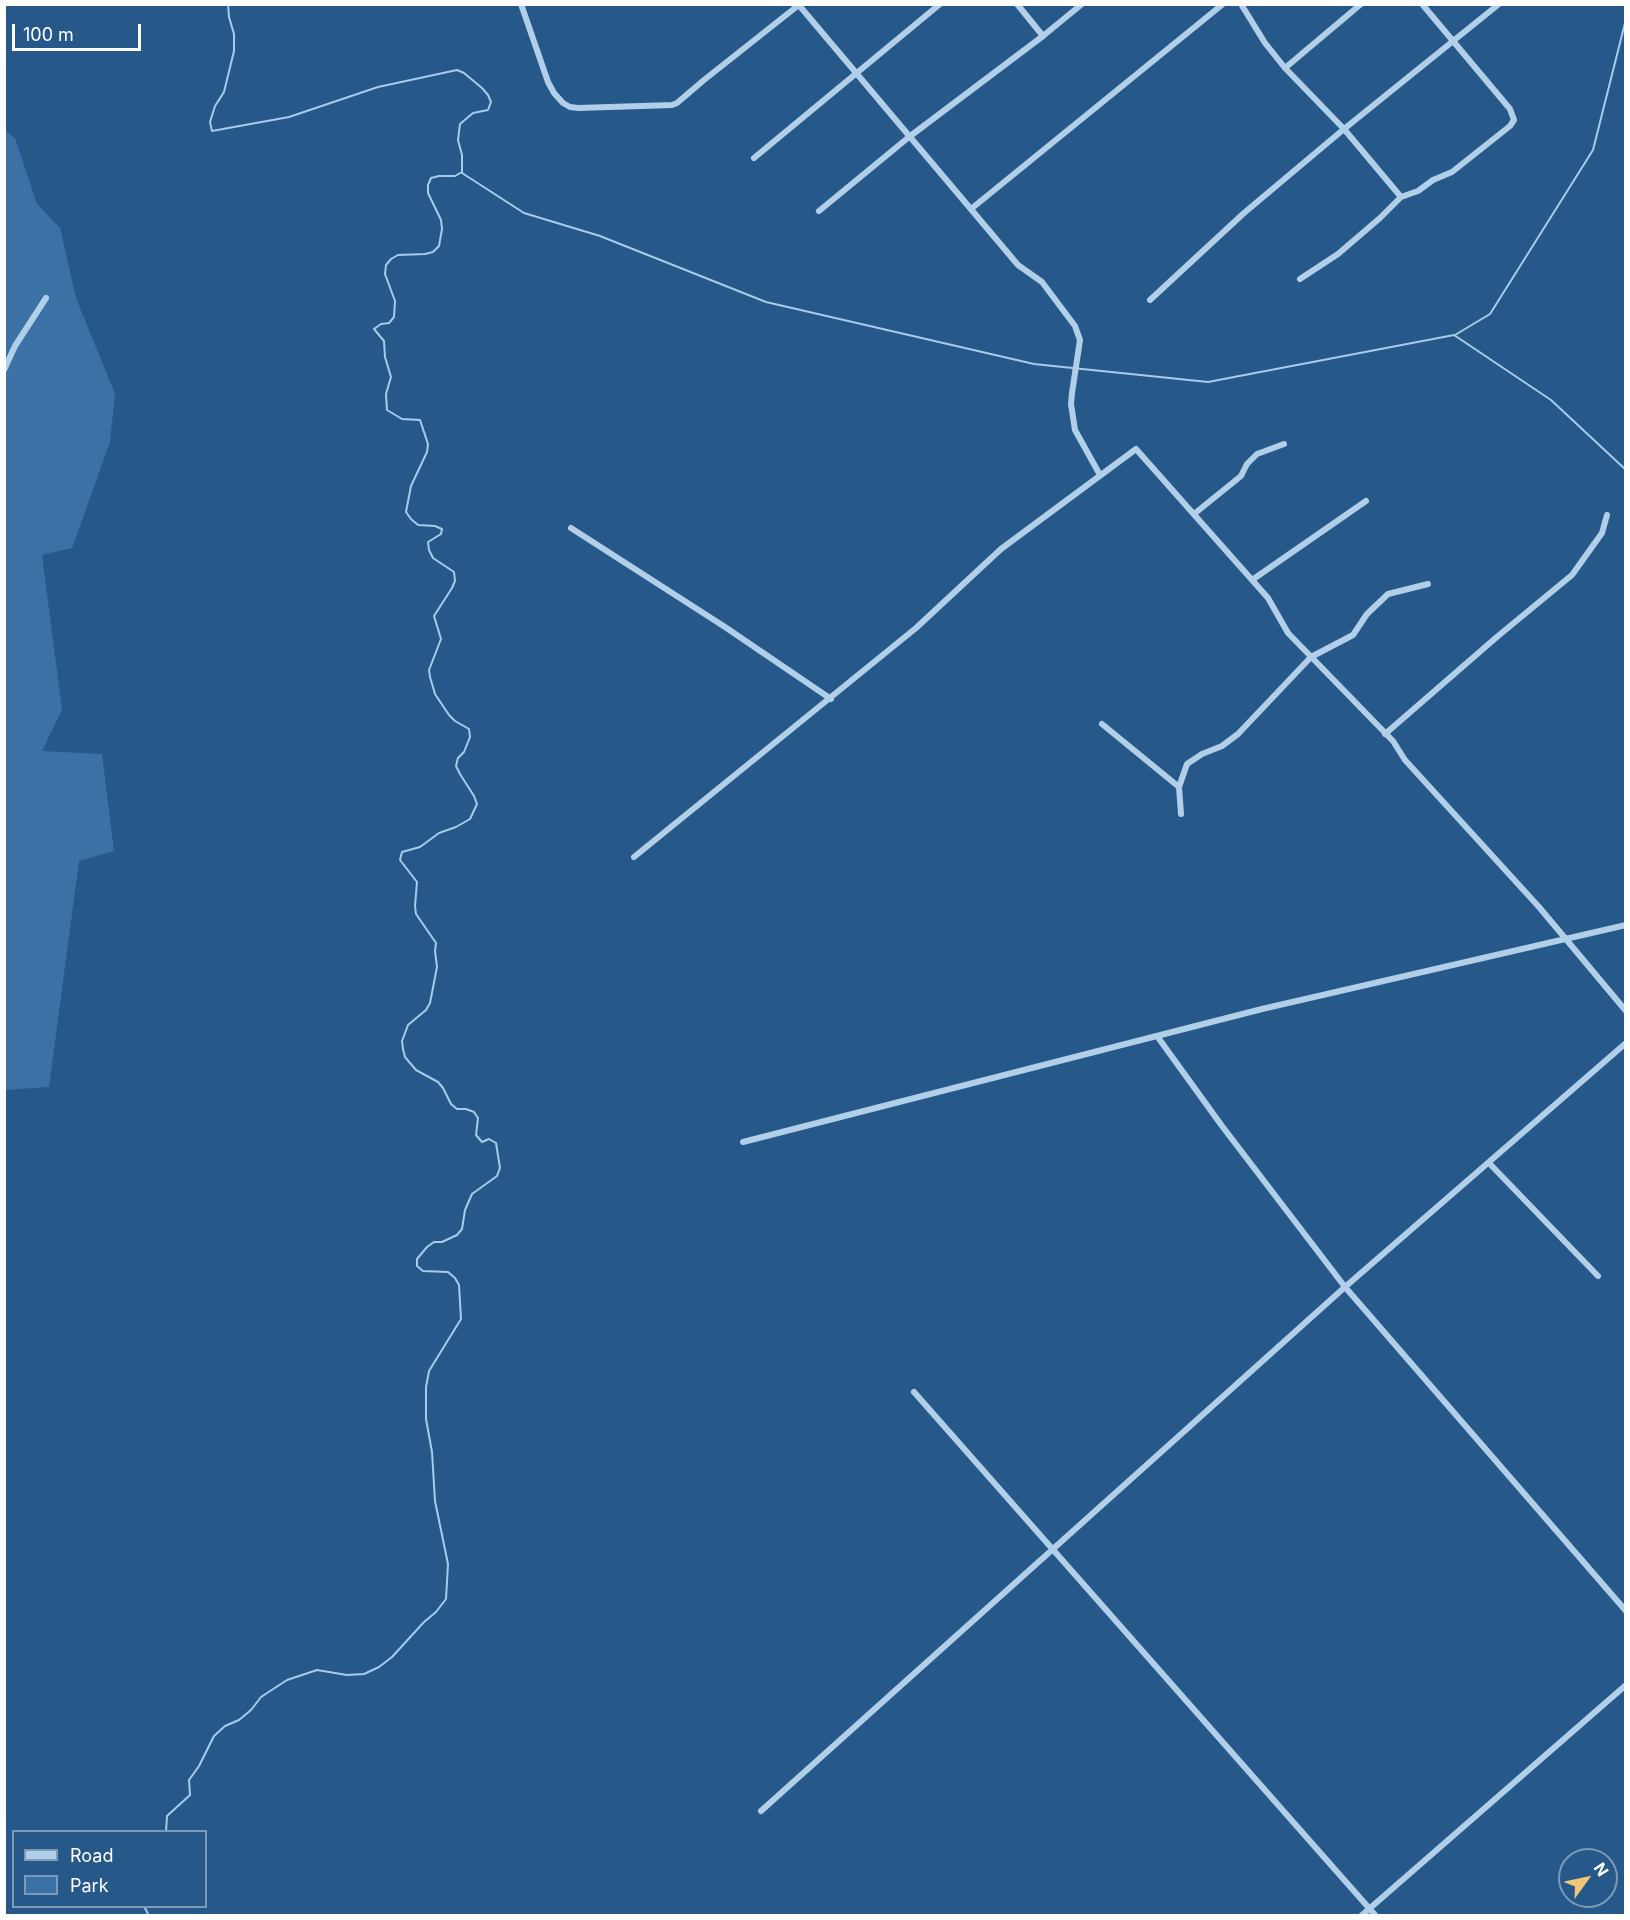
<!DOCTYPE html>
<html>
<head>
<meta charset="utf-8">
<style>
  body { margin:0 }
  #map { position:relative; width:1630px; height:1920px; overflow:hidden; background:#265989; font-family:Inter,sans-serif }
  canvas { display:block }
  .frame { position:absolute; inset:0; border:6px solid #fff; pointer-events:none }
  .legend { position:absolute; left:12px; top:1830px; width:195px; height:78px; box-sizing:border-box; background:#265989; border:2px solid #7d9bb8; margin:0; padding:8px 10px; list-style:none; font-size:18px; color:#fff }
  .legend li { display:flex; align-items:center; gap:12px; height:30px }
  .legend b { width:30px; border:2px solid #7d9bb8 }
  .north { position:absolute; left:1558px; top:1848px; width:60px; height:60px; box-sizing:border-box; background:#265989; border:2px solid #7d9bb8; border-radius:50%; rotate:57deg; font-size:16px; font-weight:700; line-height:24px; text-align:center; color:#fff }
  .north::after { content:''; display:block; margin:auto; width:21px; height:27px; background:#f3c577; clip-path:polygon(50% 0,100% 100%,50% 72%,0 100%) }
  .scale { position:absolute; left:12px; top:24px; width:129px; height:27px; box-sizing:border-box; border:3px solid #fff; border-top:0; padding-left:8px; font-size:18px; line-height:21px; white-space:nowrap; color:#fff; -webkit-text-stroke:4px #265989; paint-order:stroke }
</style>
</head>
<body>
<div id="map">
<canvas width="1630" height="1920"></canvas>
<div class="frame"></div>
<ul class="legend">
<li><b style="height:8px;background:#b2cfe9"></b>Road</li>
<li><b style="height:16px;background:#3a72a5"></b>Park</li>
</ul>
<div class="north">N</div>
<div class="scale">100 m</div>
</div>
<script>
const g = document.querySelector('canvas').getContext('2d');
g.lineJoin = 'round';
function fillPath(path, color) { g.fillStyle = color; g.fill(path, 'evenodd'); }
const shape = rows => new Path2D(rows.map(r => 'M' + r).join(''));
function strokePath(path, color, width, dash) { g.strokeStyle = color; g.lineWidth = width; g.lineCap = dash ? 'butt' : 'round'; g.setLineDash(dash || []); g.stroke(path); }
fillPath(shape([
  [5,131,15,138,37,204,60,228,76,298,115,394,110,442,72,548,42,555,62,710,42,751,102,754,114,851,79,861,49,1087,5,1090]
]), '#3a72a5');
strokePath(shape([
  [462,173,524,213,600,236,766,302,1034,364,1208,382,1454,335,1551,400,1626,470],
  [1455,335,1490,314,1593,150,1626,19],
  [166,1832,167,1816,190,1795,189,1780,199,1766,214,1736,225,1726,239,1720,251,1710,261,1697,287,1680,317,1670,347,1675,364,1674,379,1667,392,1657,424,1622,436,1612,446,1599,448,1564,435,1501,432,1452,426,1419,426,1387,429,1371,461,1319,459,1285,455,1278,448,1272,423,1271,417,1266,417,1259,427,1247,434,1242,442,1242,457,1235,462,1229,465,1210,472,1194,497,1176,500,1168,496,1143,489,1139,482,1142,476,1135,478,1118,474,1112,466,1109,457,1109,451,1104,443,1088,438,1082,416,1070,405,1057,403,1049,402,1041,408,1025,426,1010,430,1003,437,967,435,951,436,943,416,914,415,906,417,882,400,860,402,852,420,847,439,833,456,827,470,819,477,804,474,796,460,774,456,766,458,758,464,752,470,737,469,729,455,721,449,715,435,694,430,677,429,670,441,639,434,616,452,588,455,581,454,572,433,558,429,550,428,542,441,534,442,529,435,526,418,525,411,519,406,512,411,486,427,452,428,444,420,420,402,419,387,410,386,394,391,377,385,357,384,341,374,329,381,324,389,323,394,317,395,301,385,274,386,265,391,259,398,255,425,254,433,252,439,246,442,229,441,220,428,193,428,185,431,178,439,176,455,176,462,172,462,155,458,140,460,124,473,113,488,110,491,102,488,95,482,88,464,73,457,70,378,87,289,117,212,131,210,122,215,106,224,92,234,51,234,34,229,17,228,4],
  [144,1906,149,1916]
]), '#a7cbea', 2);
strokePath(shape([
  [521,4,548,82,554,93,563,103,570,107,578,108,672,105,677,103,704,80,800,4],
  [798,4,1018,265,1042,282,1075,326,1080,340,1072,393,1071,404,1075,430,1100,475],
  [1241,4,1265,43,1285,68,1344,129,1401,197],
  [1043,36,1082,4],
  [1285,68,1361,4],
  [754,158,940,4],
  [971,209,1223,4],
  [819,211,909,137,1043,36,1017,4],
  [1300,279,1338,254,1380,218,1401,197,1418,191,1433,180,1452,172,1510,126,1514,120,1510,109,1422,4],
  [1150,300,1244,213,1344,129,1499,4],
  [4,370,15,346,46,298],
  [1194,514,1241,476,1247,464,1257,454,1284,444],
  [571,528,725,627,831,699],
  [1252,580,1366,501],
  [1102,724,1179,787],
  [1385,734,1498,636,1572,575,1602,533,1607,515],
  [1181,814,1179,787,1187,764,1202,754,1222,746,1238,734,1311,657,1353,635,1367,614,1388,594,1428,584],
  [634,857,916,628,1001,549,1136,449,1268,598,1288,633,1393,741,1405,760,1539,907,1626,1011],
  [1157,1036,1222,1126,1345,1287,1626,1611],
  [743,1142,1262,1009,1626,925],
  [1489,1163,1598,1276],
  [914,1392,1376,1916],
  [761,1811,1345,1287,1626,1043],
  [1361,1916,1626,1685]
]), '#b2cfe9', 6);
</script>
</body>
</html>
